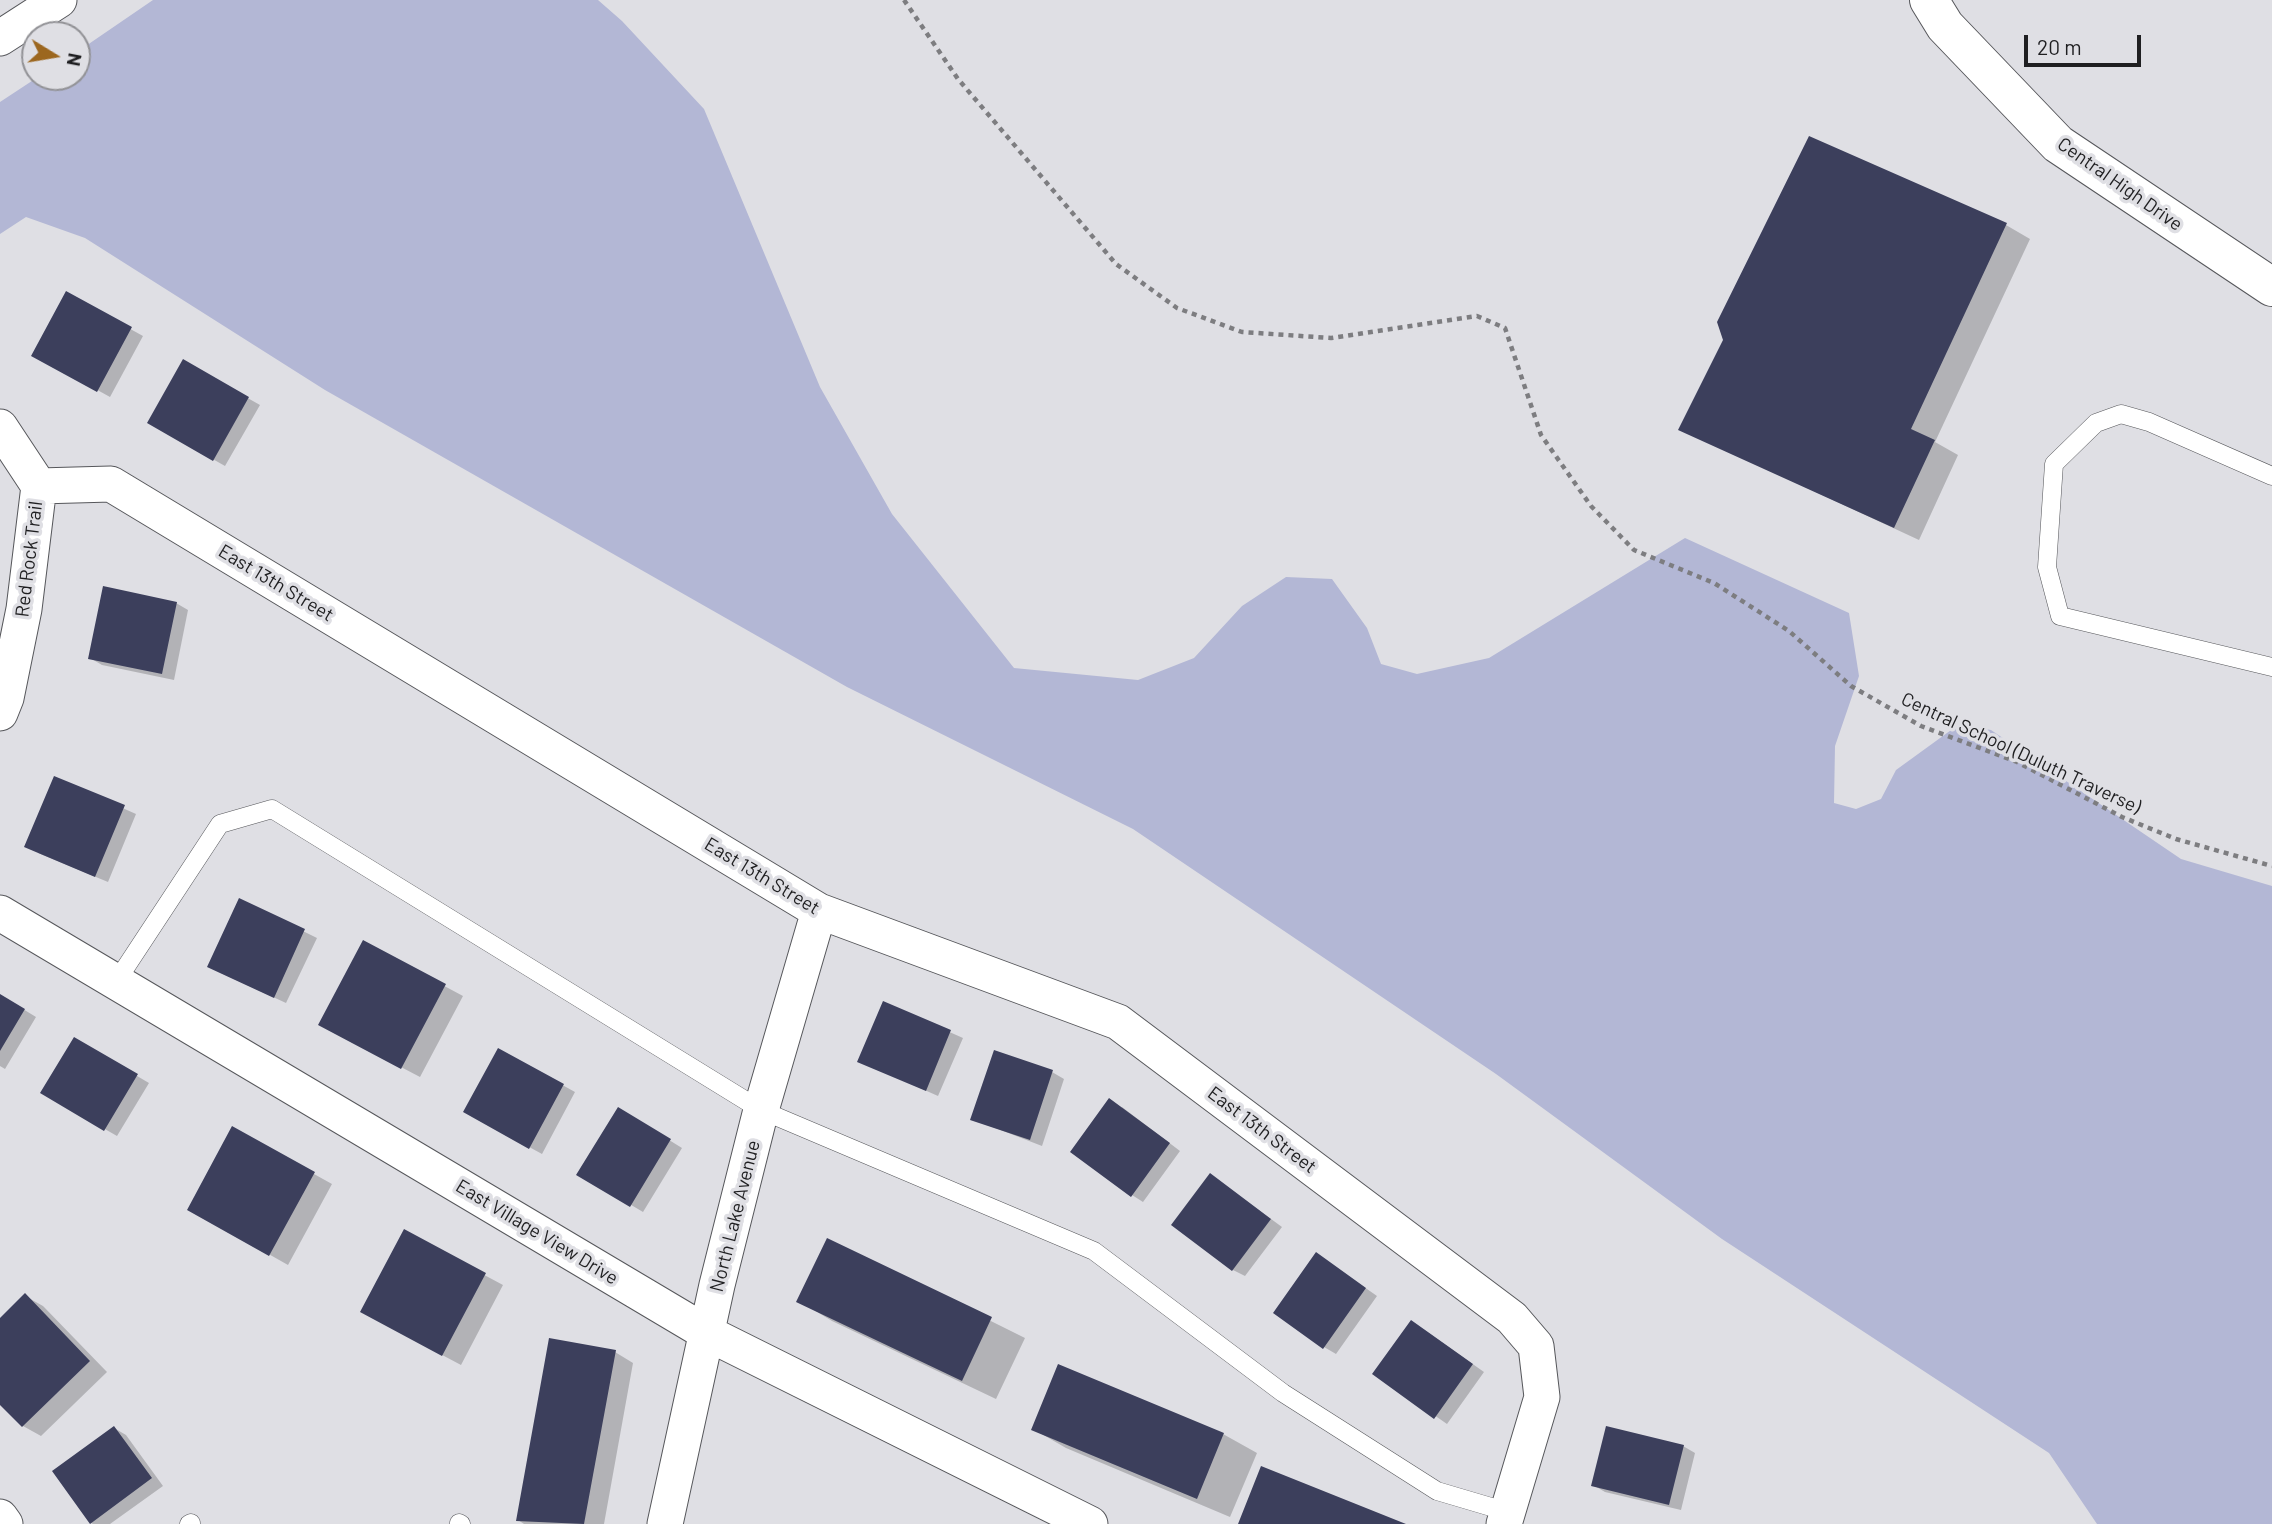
<!DOCTYPE html>
<html>
<head>
<meta charset="utf-8">
<style>
  body { margin:0 }
  #map { position:relative; width:2272px; height:1524px; overflow:hidden; background:#dfdfe4; font-family:Barlow,sans-serif }
  canvas { display:block }
  .north { position:absolute; left:21px; top:21px; width:70px; height:70px; box-sizing:border-box; background:#dfdfe4; border:2px solid #929296; border-radius:50%; rotate:101deg; font-size:19px; font-weight:700; line-height:28px; text-align:center; color:#1f1f21 }
  .north::after { content:''; display:block; margin:auto; width:24px; height:32px; background:#9c671f; clip-path:polygon(50% 0,100% 100%,50% 72%,0 100%) }
  .scale { position:absolute; left:2024px; top:35px; width:117px; height:32px; box-sizing:border-box; border:4px solid #1f1f21; border-top:0; padding-left:9px; font-size:21px; line-height:24px; white-space:nowrap; color:#1f1f21; -webkit-text-stroke:5px #dfdfe4; paint-order:stroke }
</style>
</head>
<body>
<div id="map">
<canvas width="2272" height="1524"></canvas>
<div class="north">N</div>
<div class="scale">20 m</div>
</div>
<script>
const g = document.querySelector('canvas').getContext('2d');
g.lineJoin = 'round';
function fillPath(path, color) { g.fillStyle = color; g.fill(path, 'evenodd'); }
const shape = rows => new Path2D(rows.map(r => 'M' + r).join(''));
function strokePath(path, color, width, dash) { g.strokeStyle = color; g.lineWidth = width; g.lineCap = dash ? 'butt' : 'round'; g.setLineDash(dash || []); g.stroke(path); }
function drawText(font, color, halo, rows, align = 'center') {
  g.font = font + ' Barlow,sans-serif'; g.lineWidth = 7; g.setLineDash([]); g.textBaseline = 'middle'; g.strokeStyle = halo; g.fillStyle = color; for (const [text, x, y, turn = 0] of rows) {
    g.save(); g.translate(x, y); g.rotate((+turn || 0) * Math.PI / 180); g.textAlign = isNaN(turn) ? turn : align; if (halo) g.strokeText(text, 0, 0); g.fillText(text, 0, 0); g.restore();
  }
}
fillPath(shape([
  [153,0,598,0,622,21,704,109,820,387,892,514,1014,668,1138,680,1194,658,1242,606,1286,577,1332,579,1367,628,1381,664,1417,674,1489,658,1685,538,1849,613,1859,676,1835,746,1834,803,1856,809,1881,799,1896,770,1958,725,1991,730,2181,859,2272,886,2272,1524,2097,1524,2049,1453,1722,1239,1496,1074,1133,829,847,687,325,390,85,238,26,217,0,234,0,102,38,77,77,77,77,52]
]), '#b3b7d5');
fillPath(shape([
  [1810,138,2006,225,2030,239,1935,442,1958,455,1919,540,1680,429,1725,340],
  [67,294,143,336,110,397,34,355],
  [184,362,260,405,225,466,149,423],
  [176,603,188,610,174,680,102,665,90,658],
  [55,778,136,814,108,882,38,853],
  [240,900,317,938,286,1003,221,973],
  [364,943,463,996,420,1077,338,1034],
  [0,995,36,1017,5,1069,0,1066],
  [884,1003,963,1038,938,1096,859,1061],
  [74,1039,149,1083,117,1136,42,1093],
  [499,1050,575,1092,542,1154,465,1112],
  [1052,1072,1064,1079,1042,1146,972,1119],
  [1122,1107,1180,1151,1143,1202,1132,1195],
  [619,1109,682,1148,643,1212,579,1174],
  [233,1129,332,1184,288,1265,189,1209],
  [1211,1175,1282,1227,1245,1276,1233,1270],
  [404,1232,503,1285,461,1365,380,1322],
  [828,1240,1025,1338,996,1399,832,1321,799,1301],
  [1317,1254,1377,1296,1336,1354,1324,1347],
  [25,1296,43,1306,107,1372,41,1436,23,1426,0,1402,0,1320],
  [1423,1329,1484,1372,1447,1424,1375,1374],
  [615,1352,633,1363,604,1524,524,1524,518,1520],
  [114,1428,126,1435,163,1486,110,1524,93,1524,91,1523],
  [1033,1429,1223,1434,1257,1453,1230,1517,1066,1448],
  [1683,1446,1695,1453,1681,1510,1605,1492,1593,1485]
]), '#0003');
fillPath(shape([
  [1809,136,2007,223,1911,429,1935,440,1894,528,1678,430,1723,340,1717,322],
  [66,291,132,327,97,392,31,356],
  [183,359,249,397,213,461,147,423],
  [103,586,177,602,162,674,88,659],
  [54,776,125,805,95,877,24,847],
  [239,898,305,929,274,998,207,967],
  [363,940,446,984,401,1069,318,1025],
  [0,994,25,1009,0,1051],
  [883,1001,951,1030,926,1091,857,1062],
  [74,1037,138,1074,104,1131,40,1093],
  [498,1048,564,1084,529,1149,463,1112],
  [994,1050,1053,1070,1030,1140,970,1120],
  [1109,1098,1170,1143,1131,1197,1070,1152],
  [618,1107,671,1139,630,1207,576,1175],
  [232,1126,315,1172,269,1256,187,1210],
  [1210,1173,1271,1219,1232,1271,1171,1225],
  [404,1229,486,1273,442,1356,360,1312],
  [827,1238,992,1317,962,1381,796,1302],
  [1316,1252,1366,1288,1323,1349,1273,1313],
  [25,1293,90,1361,22,1427,0,1405,0,1318],
  [1411,1320,1473,1364,1434,1419,1372,1374],
  [549,1338,616,1350,584,1524,516,1521],
  [1058,1364,1224,1433,1197,1499,1031,1430],
  [114,1426,152,1478,90,1524,52,1471],
  [1606,1426,1684,1445,1669,1505,1591,1486],
  [1261,1466,1406,1524,1238,1524]
]), '#3c3f5c');
const service = shape([
  [2272,476,2149,422,2121,414,2096,423,2054,464,2047,567,2060,616,2272,667],
  [116,982,220,824,272,809,761,1110,1094,1251,1283,1393,1437,1491,1508,1512],
  [459,1523,461,1524],
  [189,1524,191,1523]
]);
const minor = shape([
  [0,38,59,0],
  [0,427,39,486],
  [39,486,111,484,819,911,1118,1022,1512,1318,1536,1346,1542,1397,1504,1524],
  [0,713,6,698,24,609,39,486],
  [0,913,707,1333,1090,1524],
  [0,1517,5,1524],
  [665,1524,717,1285,761,1110,819,911]
]);
const tertiary = shape([
  [1929,0,1945,26,2058,144,2272,287]
]);
strokePath(service, '#56575b', 19);
strokePath(minor, '#56575b', 37);
strokePath(tertiary, '#56575b', 40);
strokePath(shape([
  [904,0,958,79,1116,264,1177,308,1242,332,1331,338,1477,316,1505,328,1541,435,1591,506,1634,550,1714,583,1789,631,1851,686,1921,726,2017,762,2122,817,2176,839,2272,866]
]), '#7d7d80', 4.5, [5, 5]);
strokePath(service, '#fff', 18);
strokePath(minor, '#fff', 35);
strokePath(tertiary, '#fff', 38);
drawText('19px', '#1f1f21', '#dfdfe4', [
  ["Central High Drive",2120,184,35],
  ["Red Rock Trail",29,559,-83],
  ["East 13th Street",276,583,31],
  ["Central School (Duluth Traverse)",2021,753,25],
  ["East 13th Street",762,876,31],
  ["East 13th Street",1262,1130,37],
  ["North Lake Avenue",735,1216,-76],
  ["East Village View Drive",537,1232,31]
]);
</script>
</body>
</html>
